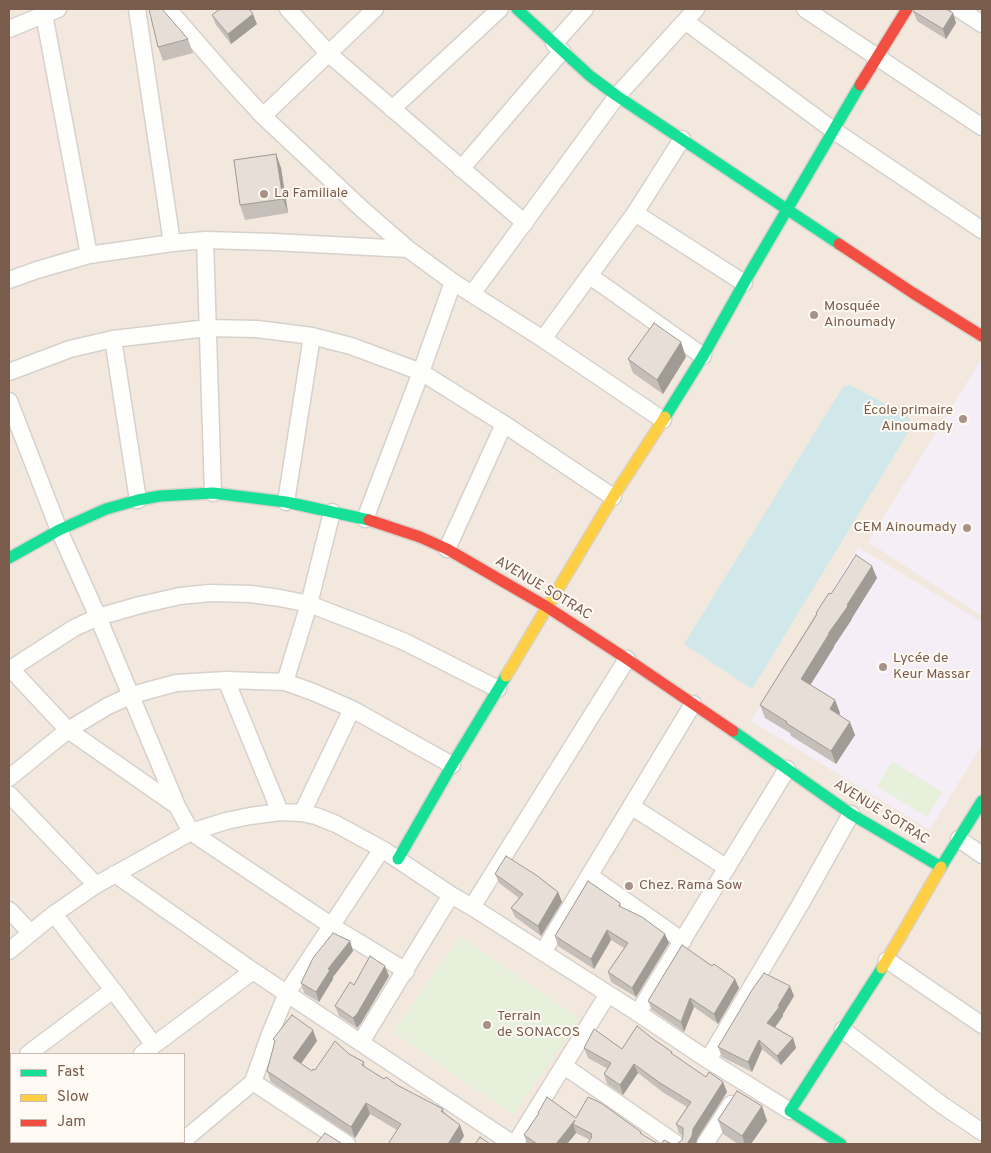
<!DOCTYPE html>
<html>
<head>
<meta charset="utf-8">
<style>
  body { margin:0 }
  #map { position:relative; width:991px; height:1153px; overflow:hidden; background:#f9f5f0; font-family:Overpass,sans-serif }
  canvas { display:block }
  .frame { position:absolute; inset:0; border:10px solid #7a5c4d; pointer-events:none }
  .legend { position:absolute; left:10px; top:1053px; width:175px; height:90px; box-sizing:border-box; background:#fffaf3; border:1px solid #cabbb1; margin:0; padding:6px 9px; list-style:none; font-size:15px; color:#7a5c4d }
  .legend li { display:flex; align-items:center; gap:10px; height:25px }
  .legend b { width:25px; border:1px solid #cabbb1 }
</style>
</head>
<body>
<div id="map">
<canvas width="991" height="1153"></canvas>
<div class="frame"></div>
<ul class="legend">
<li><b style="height:6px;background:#16e098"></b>Fast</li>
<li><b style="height:6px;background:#ffcf43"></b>Slow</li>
<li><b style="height:6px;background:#f24e42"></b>Jam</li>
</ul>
</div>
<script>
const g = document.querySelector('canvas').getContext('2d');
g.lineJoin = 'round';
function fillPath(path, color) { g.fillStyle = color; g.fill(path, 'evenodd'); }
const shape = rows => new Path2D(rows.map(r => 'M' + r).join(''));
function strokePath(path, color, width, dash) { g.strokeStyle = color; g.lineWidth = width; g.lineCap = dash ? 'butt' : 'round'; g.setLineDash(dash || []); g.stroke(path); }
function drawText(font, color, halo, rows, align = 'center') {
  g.font = font + ' Overpass,sans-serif'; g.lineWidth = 4; g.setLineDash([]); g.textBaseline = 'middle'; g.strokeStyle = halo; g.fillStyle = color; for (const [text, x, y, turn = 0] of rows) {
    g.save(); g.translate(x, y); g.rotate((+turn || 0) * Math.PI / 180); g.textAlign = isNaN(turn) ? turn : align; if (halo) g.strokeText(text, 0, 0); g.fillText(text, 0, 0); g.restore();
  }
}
fillPath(shape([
  [9,9,982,9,982,1144,9,1144],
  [11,1054,184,1054,184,1142,11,1142]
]), '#f2e8de');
fillPath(shape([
  [39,22,82,242,9,274,9,35]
]), '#f6e8e1');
fillPath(shape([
  [982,358,982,616,868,542],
  [858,547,982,622,982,744,930,830,751,721]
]), '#f6eef6');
fillPath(shape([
  [892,761,942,792,927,817,877,786],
  [460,936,580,1019,513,1115,393,1032]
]), '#e7f0db');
fillPath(shape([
  [850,385,908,416,912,426,752,689,684,644,843,387]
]), '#d0e8ea');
const street = shape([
  [137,9,172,243],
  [168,9,228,78,263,116,362,209,408,249,453,282,543,339,663,420],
  [288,9,329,54,525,223],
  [805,9,982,127],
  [959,9,982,24],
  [44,14,89,255],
  [685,21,833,130,982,230],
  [9,29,58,9],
  [554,44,585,9],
  [392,109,500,9],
  [263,116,375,9],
  [461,169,562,51],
  [635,213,744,283],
  [205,240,213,493],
  [590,276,703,356],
  [9,280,37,270,89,255,172,243,205,240,274,242,408,249],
  [472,294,617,96,696,9],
  [113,339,138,500],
  [543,339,635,213,682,139],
  [9,372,70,349,113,339,208,328,257,329,312,336,351,346,421,372,504,424,613,497],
  [9,401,59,530,98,617,177,806,191,832,332,926,406,971],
  [286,502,312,336],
  [365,519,421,372,453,282],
  [447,549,504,424],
  [9,667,68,730,177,806],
  [9,670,74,628,98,617,140,605,180,596,210,593,251,594,280,598,309,604,361,624,405,642,498,689],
  [226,680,280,812],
  [285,682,309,604,332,512],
  [9,778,68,730,108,706,132,695,176,683,226,680,285,682,313,692,352,709,452,765],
  [9,794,96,885],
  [631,806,727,868],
  [302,813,352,709],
  [959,839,982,855],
  [115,874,253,971,513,1144],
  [590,876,683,941],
  [472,907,627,659],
  [9,910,31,933],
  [54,914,113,990,154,1045],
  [9,951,54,914,96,885,191,832,226,821,250,816,280,812,302,813,316,816,336,824,382,849,451,895,472,907,638,1013,708,1060,790,1111],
  [543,952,693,704],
  [887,960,982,1025],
  [638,1013,787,769],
  [843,1030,942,1105,982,1132],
  [361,1042,451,895],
  [28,1054,113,990],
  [142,1054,253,971],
  [708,1060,800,905,851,814],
  [564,1066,677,1144],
  [9,1069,11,1068],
  [253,1082,347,1144],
  [184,1140,253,1082,270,1034,287,993,382,849],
  [515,1144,608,994],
  [705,1144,731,1104]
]);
const fast = shape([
  [517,9,590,76,617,96,839,244],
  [665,417,703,356,744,283,860,85],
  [9,558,59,530,106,509,138,500,160,496,213,493,286,502,369,520],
  [733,731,851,814,941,867,982,801],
  [398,859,452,765,506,676],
  [841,1144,790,1111,882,968]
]);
const slow = shape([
  [506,676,613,497,665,417],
  [882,968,941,867],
  [9,1138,11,1140],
  [33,1142,36,1144]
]);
const jam = shape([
  [860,85,907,9],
  [839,244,913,293,982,336],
  [369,520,420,537,447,549,547,607,627,659,733,731]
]);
strokePath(street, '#d7d1cb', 19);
strokePath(fast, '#d9d2cb', 14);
strokePath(slow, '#d9d2cb', 14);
strokePath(jam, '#d9d2cb', 14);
strokePath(street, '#fefefd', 16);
strokePath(fast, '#16e098', 11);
strokePath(slow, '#ffcf43', 11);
strokePath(jam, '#f24e42', 11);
fillPath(shape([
  [913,11,953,13,956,23,946,39,917,21],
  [212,15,257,24,231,44,216,25],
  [188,39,193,53,163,61,158,47],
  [276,154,281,168,288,213,245,220,240,205],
  [686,357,663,394,633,373,628,359],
  [877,578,852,618,852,619,834,646,834,647,810,685,835,700,840,713,839,714,855,735,836,764,791,736,790,733,765,718,760,705,816,614,816,613,831,594],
  [495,874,558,892,562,902,541,936,515,917,511,908,519,898,499,883],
  [620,903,621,907,669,943,636,997,611,982,608,972,624,948,611,940,594,969,558,946,555,936],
  [350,941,353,951,333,977,333,979,319,1002,304,993,301,983],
  [712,966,735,979,739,988,718,1024,694,1007,684,1032,652,1010,648,1001],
  [389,976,361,1023,357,1028,339,1016,335,1006,354,985],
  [794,996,783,1014,783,1016,775,1027,793,1038,796,1048,781,1065,762,1049,752,1072,722,1057,718,1047],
  [652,1038,672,1052,673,1055,706,1077,723,1082,727,1092,697,1139,696,1144,661,1144,677,1144,682,1140,683,1136,679,1133,676,1124,687,1107,664,1093,638,1073,623,1095,607,1084,604,1074,608,1069,588,1058,584,1048,622,1049],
  [273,1039,317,1041,301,1064,312,1071,315,1070,349,1054,364,1062,365,1067,384,1079,443,1109,445,1113,460,1125,464,1136,397,1130,370,1114,355,1138,271,1082,267,1071,275,1043],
  [762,1106,767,1121,751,1144,738,1144,723,1134,718,1120],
  [538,1113,576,1118,641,1132,642,1134,590,1140,576,1133,567,1144,527,1144,524,1135,538,1114]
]), '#c6bfb9');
fillPath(shape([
  [953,13,956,23,946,39,943,29],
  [253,14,257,24,231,44,228,34],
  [276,154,281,168,288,213,283,199],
  [681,342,686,357,663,394,657,380],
  [872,566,877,578,852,618,852,619,834,646,834,647,806,692,801,679,828,634],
  [835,700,840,713,834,722,830,709],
  [850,722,855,735,836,764,831,751],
  [558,892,562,902,541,936,538,926],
  [607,930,611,940,594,969,591,959],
  [665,934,669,943,636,997,632,988],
  [350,941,353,951,333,977,333,979,319,1002,316,992,328,969],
  [385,966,389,976,361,1023,357,1028,353,1018],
  [735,979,739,988,718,1024,714,1014],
  [790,986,794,996,783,1014,783,1016,771,1033,767,1023],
  [690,998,694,1007,684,1032,681,1022],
  [313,1030,317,1041,297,1069,293,1058],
  [793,1038,796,1048,781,1065,777,1056],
  [759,1040,762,1049,752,1072,748,1062],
  [634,1064,638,1073,623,1095,620,1085],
  [723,1082,727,1092,697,1139,696,1144,687,1144,693,1129],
  [366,1103,370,1114,355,1138,351,1127],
  [762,1106,767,1121,751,1144,745,1144,742,1136],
  [575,1120,573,1124,576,1133,567,1144,556,1144],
  [460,1125,464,1136,459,1144,448,1144]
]), '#a19b96');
const building = shape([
  [149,9,162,9,188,39,158,47,149,9],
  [220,9,249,9,253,14,228,34,212,15,220,9],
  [915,9,946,9,953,13,943,29,913,11,915,9],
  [276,154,283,199,240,205,234,160,276,154],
  [654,323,681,342,657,380,628,359,654,323],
  [856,555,872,566,847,605,848,606,828,634,829,634,801,679,835,700,830,709,850,722,831,751,786,723,787,722,760,705,817,614,816,613,829,593,831,594,856,555],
  [506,856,536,875,558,892,538,926,511,908,523,894,495,874,506,856],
  [588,881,620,903,619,906,642,917,665,934,632,988,608,972,628,943,607,930,591,959,555,936,588,881],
  [333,933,350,941,328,969,330,970,316,992,301,983,313,958,333,933],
  [682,945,712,966,714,964,735,979,714,1014,690,998,681,1022,648,1001,682,945],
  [370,956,385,966,357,1014,353,1018,335,1006,350,982,354,985,370,956],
  [764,973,790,986,778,1006,780,1006,767,1023,793,1038,777,1056,759,1040,748,1062,718,1047,752,990,764,973],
  [292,1015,313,1030,293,1058,312,1071,313,1069,315,1070,335,1041,349,1054,364,1062,362,1065,384,1079,386,1077,397,1085,443,1109,441,1111,460,1125,448,1144,388,1144,401,1124,366,1103,351,1127,267,1071,275,1041,273,1039,292,1015],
  [637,1026,652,1038,672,1052,671,1053,706,1077,709,1072,723,1082,693,1129,692,1136,687,1144,661,1144,664,1140,672,1144,677,1144,682,1140,683,1136,683,1128,676,1124,691,1102,660,1083,634,1064,620,1085,604,1074,611,1063,584,1048,594,1029,622,1049,637,1026],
  [737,1091,762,1106,742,1136,718,1120,737,1091],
  [547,1097,576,1118,588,1097,601,1103,641,1132,640,1133,658,1144,587,1144,592,1137,591,1136,592,1134,573,1124,575,1120,556,1144,537,1144,524,1135,539,1113,538,1113,547,1097],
  [325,1133,341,1143,340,1144,316,1144,325,1133],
  [480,1137,490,1144,475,1144,480,1137]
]);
fillPath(building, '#e6ded7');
strokePath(building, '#a19b96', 1);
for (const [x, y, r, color] of [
  [264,194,5,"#a69286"],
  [814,315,5,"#a69286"],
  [963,419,5,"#a69286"],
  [967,528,5,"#a69286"],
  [883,667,5,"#a69286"],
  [629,886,5,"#a69286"],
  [487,1025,5,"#a69286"]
]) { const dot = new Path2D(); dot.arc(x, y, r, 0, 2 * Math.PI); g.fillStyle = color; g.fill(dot); strokePath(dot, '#fffaf3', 2); }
drawText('14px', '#7a5c4d', '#fffaf3', [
  ["La Familiale",274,194],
  ["Mosquée",824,307],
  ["Ainoumady",824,323],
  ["École primaire",953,411,"right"],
  ["Ainoumady",953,427,"right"],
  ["CEM Ainoumady",957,528,"right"],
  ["Lycée de",893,659],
  ["Keur Massar",893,675],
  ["Chez. Rama Sow",639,886],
  ["Terrain",497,1017],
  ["de SONACOS",497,1033]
], 'left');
drawText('14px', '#7a5c4d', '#fffaf3', [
  ["AVENUE SOTRAC",543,589,31],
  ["AVENUE SOTRAC",881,813,32]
]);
</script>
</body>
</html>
